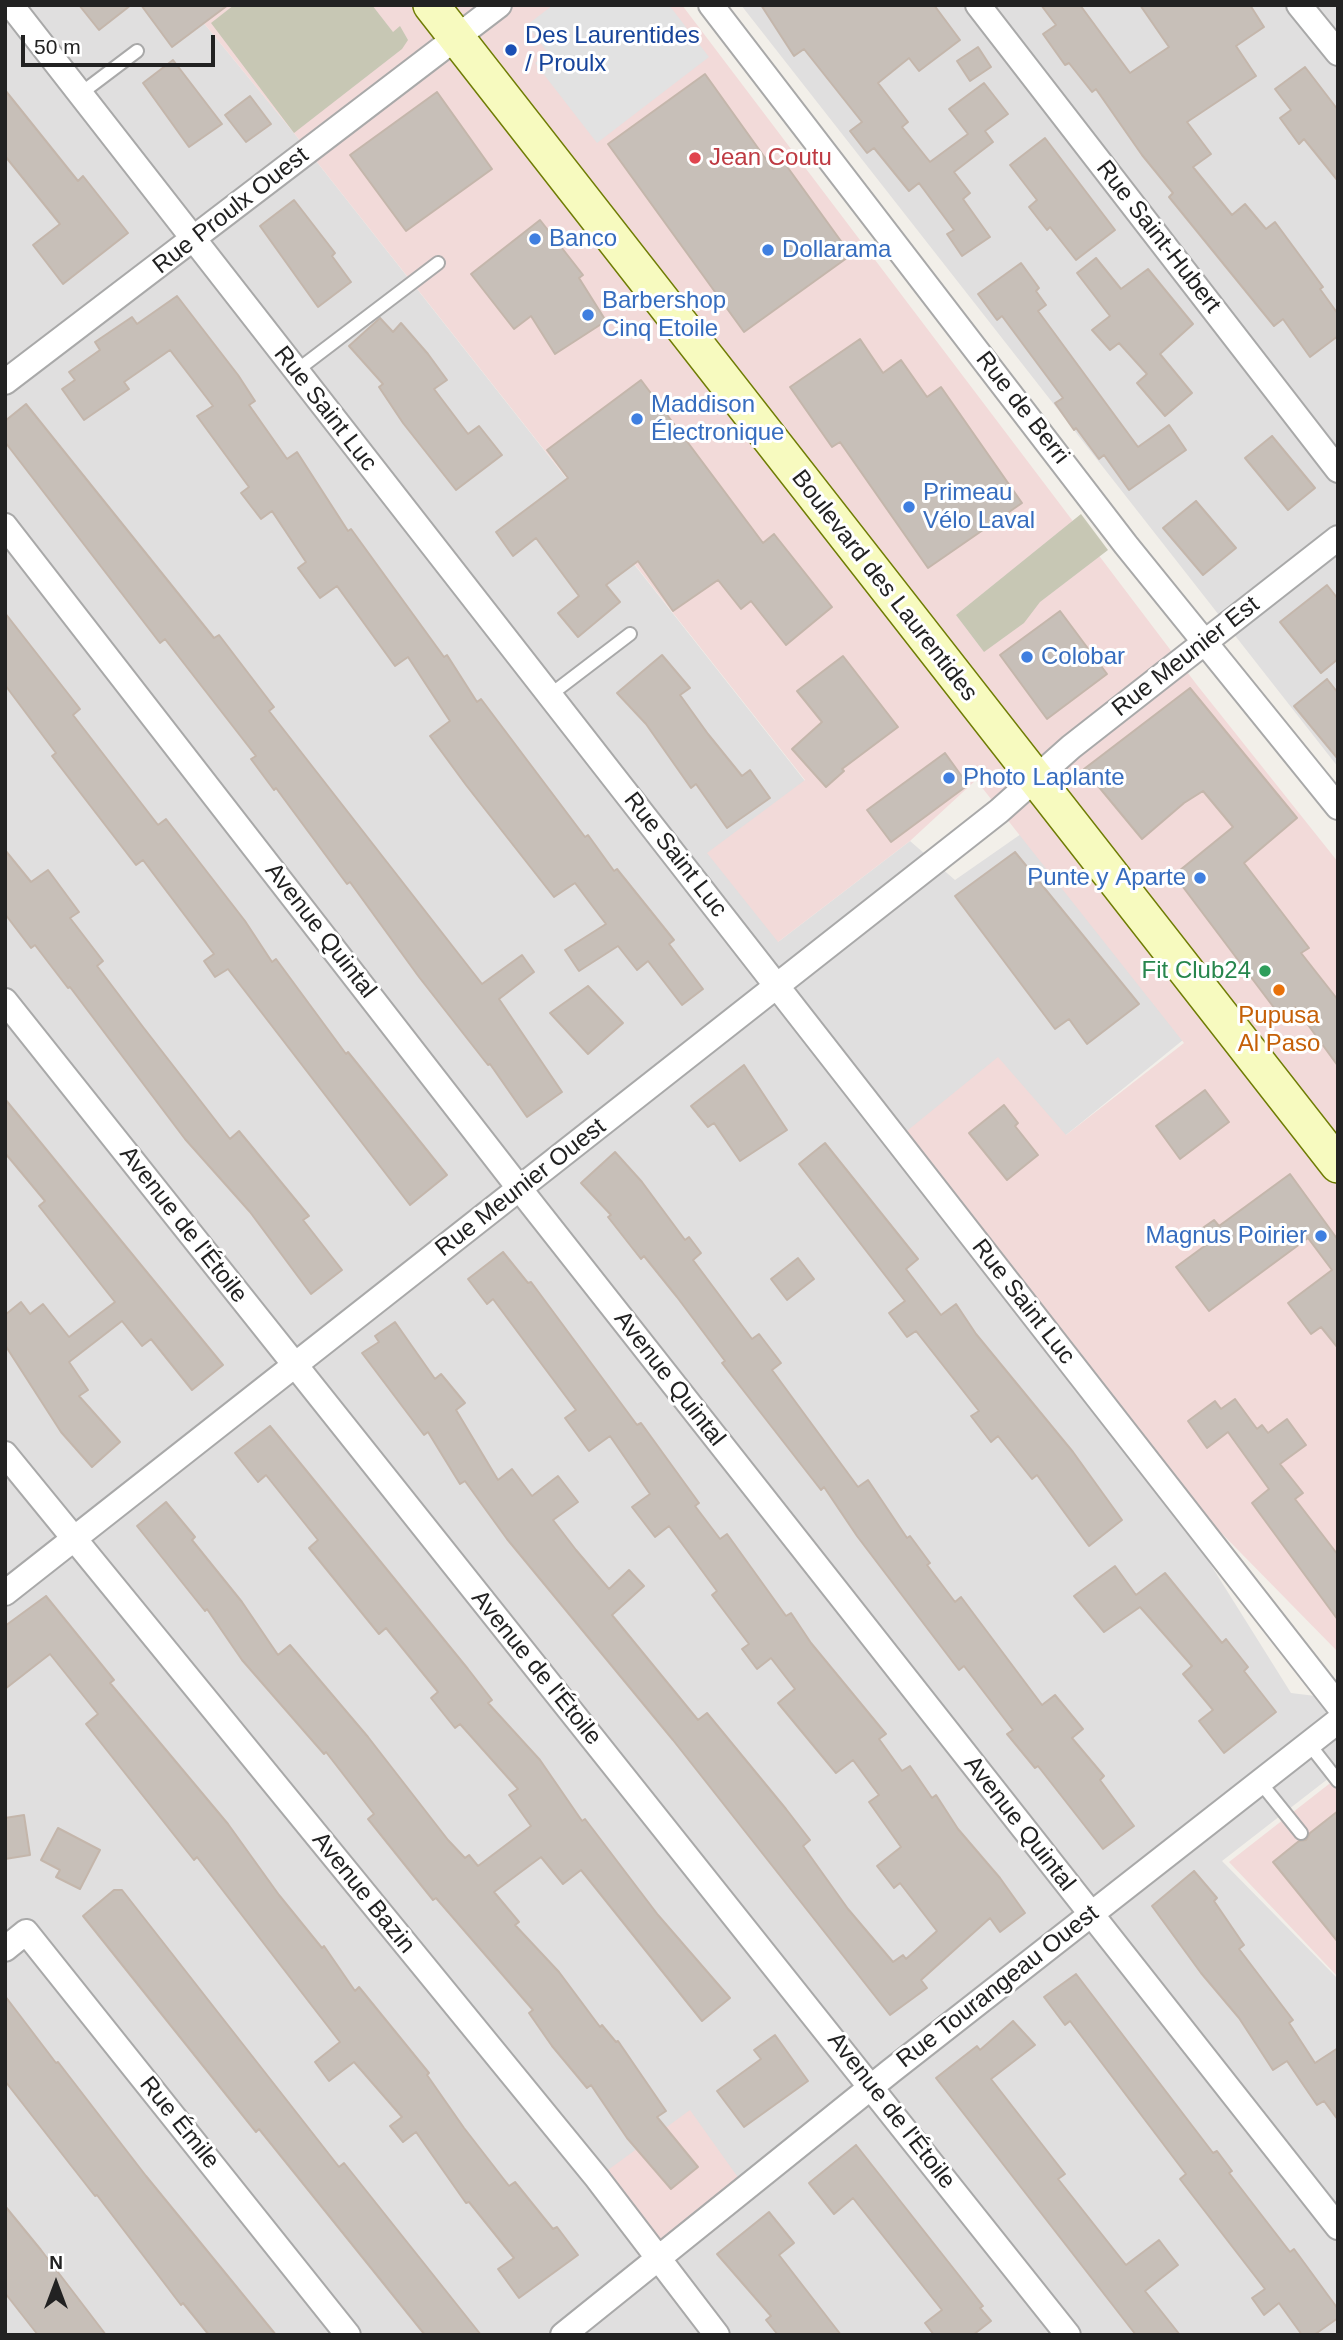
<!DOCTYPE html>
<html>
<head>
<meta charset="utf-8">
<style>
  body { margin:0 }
  #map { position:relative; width:1343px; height:2340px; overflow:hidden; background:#f2efe9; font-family:Helvetica,sans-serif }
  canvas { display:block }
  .frame { position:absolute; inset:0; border:7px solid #222; pointer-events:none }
  .north { position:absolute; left:21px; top:2249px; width:70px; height:70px; -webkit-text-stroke:5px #fff; paint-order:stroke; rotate:0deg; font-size:19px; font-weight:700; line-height:28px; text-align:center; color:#222 }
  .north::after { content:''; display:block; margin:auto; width:24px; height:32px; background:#222; clip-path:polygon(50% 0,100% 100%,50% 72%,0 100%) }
  .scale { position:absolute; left:21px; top:35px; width:194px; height:32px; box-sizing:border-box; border:4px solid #222; border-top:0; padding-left:9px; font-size:21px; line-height:24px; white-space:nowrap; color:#222; -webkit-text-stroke:5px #fff; paint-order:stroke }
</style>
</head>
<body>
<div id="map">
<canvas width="1343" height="2340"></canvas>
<div class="frame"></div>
<div class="north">N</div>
<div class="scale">50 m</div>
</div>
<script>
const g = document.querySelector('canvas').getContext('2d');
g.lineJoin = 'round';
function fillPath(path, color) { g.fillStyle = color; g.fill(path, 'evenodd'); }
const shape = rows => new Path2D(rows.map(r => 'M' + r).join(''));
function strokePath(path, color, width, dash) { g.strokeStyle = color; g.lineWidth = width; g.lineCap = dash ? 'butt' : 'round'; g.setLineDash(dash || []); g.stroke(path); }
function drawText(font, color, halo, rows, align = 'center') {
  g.font = font + ' Helvetica,sans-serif'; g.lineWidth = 6; g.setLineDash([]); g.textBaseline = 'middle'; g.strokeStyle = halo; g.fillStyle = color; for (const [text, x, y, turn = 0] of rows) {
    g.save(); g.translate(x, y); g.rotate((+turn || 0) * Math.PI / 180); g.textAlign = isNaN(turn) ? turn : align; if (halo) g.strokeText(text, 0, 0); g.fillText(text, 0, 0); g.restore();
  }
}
fillPath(shape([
  [5,5,189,5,294,133,805,781,778,942,910,841,955,880,1021,834,1183,1040,1066,1135,1137,1447,1291,1693,1332,1698,1338,1705,1338,1771,1222,1861,1338,1979,1338,2335,5,2335],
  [741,5,1338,5,1338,767]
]), '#e0dfdf');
fillPath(shape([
  [189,5,682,5,1197,685,1338,862,1338,1652,1137,1447,897,1139,998,1057,1066,1135,1184,1043,976,780,910,841,778,942,707,853,805,780,294,133],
  [1338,1777,1338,1977,1229,1862],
  [690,2110,747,2190,658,2260,597,2178]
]), '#f2dad9');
fillPath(shape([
  [234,5,372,5,393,32,400,26,408,40,402,49,294,133,211,23],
  [1081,514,1108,550,1040,602,1024,623,984,652,956,615]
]), '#c7c7b4');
fillPath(shape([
  [553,5,669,5,709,57,597,143,535,63,548,53,527,25]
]), '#e2e2e2');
const building = shape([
  [79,5,131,5,99,30,79,5],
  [141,5,228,5,172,47,141,5],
  [761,5,934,5,960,40,919,71,909,58,878,83,908,122,902,127,930,162,968,134,949,109,984,83,1008,114,985,131,993,142,954,172,970,193,963,199,990,237,962,256,947,234,954,230,919,183,909,191,874,148,867,153,850,131,862,122,804,49,794,56,761,5],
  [1041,5,1080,5,1130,73,1169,47,1140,5,1250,5,1264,27,1236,46,1256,76,1187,122,1211,154,1193,167,1232,215,1245,204,1266,229,1275,222,1323,287,1320,289,1338,314,1338,336,1310,357,1283,319,1274,326,1169,197,1173,193,1142,155,1096,89,1092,92,1069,63,1065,65,1043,34,1056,25,1041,5],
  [978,47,991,67,970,81,957,61,978,47],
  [173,60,222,124,189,147,143,83,173,60],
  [1305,67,1338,110,1338,181,1304,139,1299,144,1280,118,1291,110,1275,89,1305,67],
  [705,74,773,169,783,161,851,255,744,332,608,144,705,74],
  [5,90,78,181,83,176,128,233,63,284,33,245,60,224,5,156,5,90],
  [437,92,492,169,406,231,350,155,437,92],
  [250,96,271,124,246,142,225,115,250,96],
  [1045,138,1115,230,1076,260,1050,227,1047,230,1029,207,1037,200,1010,165,1045,138],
  [294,200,335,253,332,256,351,282,318,307,260,226,294,200],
  [540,220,583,275,579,278,606,321,555,354,531,316,514,329,471,274,540,220],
  [1096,258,1121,289,1148,269,1193,324,1160,354,1192,393,1165,416,1137,383,1147,374,1119,343,1110,350,1092,330,1110,316,1077,273,1096,258],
  [1021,263,1039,288,1036,291,1046,305,1038,311,1138,447,1169,425,1186,450,1129,490,1104,455,1099,459,1076,428,1074,430,1055,403,1063,398,1002,316,997,320,978,294,1021,263],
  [177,296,238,375,255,401,249,405,287,459,297,452,348,531,351,529,444,657,447,655,477,702,481,699,585,837,588,835,614,871,617,869,674,940,669,944,703,989,682,1005,648,961,637,970,618,946,579,971,565,950,606,924,575,883,554,897,466,785,430,736,450,721,408,657,395,666,337,586,320,598,298,568,306,562,272,511,261,519,241,493,249,487,197,416,213,406,170,350,124,382,129,389,84,420,62,389,75,380,69,372,100,350,95,342,132,317,137,324,177,296],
  [380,318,393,332,401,323,428,354,447,380,434,389,468,434,479,426,502,455,456,490,403,423,379,387,383,384,349,346,380,318],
  [860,339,883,373,901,360,927,397,941,387,1022,503,928,568,840,442,832,447,790,387,860,339],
  [641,380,763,543,774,534,832,607,786,645,751,601,741,609,718,580,673,611,638,561,606,585,620,602,578,637,558,613,579,596,536,538,513,556,496,532,568,478,547,450,641,380],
  [26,404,214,638,219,635,274,707,269,711,482,984,522,955,534,972,499,999,562,1092,527,1117,490,1064,488,1065,419,977,350,882,347,884,276,788,274,790,251,759,256,756,165,639,160,643,5,442,5,421,26,404],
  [1272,436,1315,488,1288,510,1245,458,1272,436],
  [1196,501,1236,548,1203,575,1163,528,1196,501],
  [1327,585,1338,599,1338,659,1321,673,1280,622,1327,585],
  [1060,611,1107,674,1047,719,1000,655,1060,611],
  [5,613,80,709,73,715,158,825,166,819,245,921,272,962,276,959,346,1054,348,1052,447,1175,410,1205,228,969,215,977,204,961,214,954,143,860,136,865,52,756,56,753,5,685,5,613],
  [662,655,690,688,680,695,708,734,742,776,750,770,770,798,727,828,696,784,691,788,646,724,617,693,662,655],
  [843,656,898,727,842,769,844,771,826,787,792,749,822,722,797,691,843,656],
  [1327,679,1338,693,1338,759,1294,706,1327,679],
  [1190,688,1297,818,1244,863,1309,948,1301,953,1338,1000,1338,1066,1295,1007,1281,1017,1174,875,1233,827,1203,791,1184,803,1142,839,1084,769,1190,688],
  [945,753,968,785,891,842,867,810,945,753],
  [5,850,31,882,48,870,79,912,70,918,103,961,97,966,143,1027,230,1139,239,1131,309,1216,303,1220,342,1270,311,1294,250,1212,185,1139,70,987,68,988,35,945,31,948,5,914,5,850],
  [1015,852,1139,1004,1087,1044,1069,1019,1055,1029,955,896,1015,852],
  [588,986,623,1023,588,1054,550,1013,588,986],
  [744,1065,787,1130,740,1161,714,1123,708,1127,691,1106,744,1065],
  [1205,1090,1229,1122,1180,1159,1156,1126,1205,1090],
  [5,1099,223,1365,192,1390,151,1339,142,1346,122,1321,69,1362,88,1390,79,1396,120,1442,92,1467,61,1432,5,1345,5,1315,21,1302,30,1314,43,1304,69,1337,115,1302,39,1206,45,1201,5,1153,5,1099],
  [1004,1105,1018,1123,1015,1126,1038,1155,1007,1180,969,1133,1004,1105],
  [825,1143,918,1259,906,1269,941,1315,956,1304,976,1334,1073,1452,1122,1520,1089,1546,1037,1475,1032,1479,998,1436,991,1442,971,1416,979,1411,916,1331,907,1337,889,1313,905,1301,799,1164,825,1143],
  [615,1152,642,1182,685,1240,689,1237,701,1253,693,1260,752,1339,759,1334,781,1363,772,1370,858,1487,868,1480,907,1538,910,1536,930,1563,927,1565,955,1602,961,1597,1042,1705,1055,1695,1083,1729,1072,1738,1104,1776,1100,1780,1134,1826,1103,1849,1038,1766,1035,1768,1007,1734,1013,1730,964,1666,959,1670,857,1536,824,1487,821,1490,722,1363,725,1361,677,1297,644,1256,641,1259,608,1217,611,1215,581,1183,615,1152],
  [1290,1174,1338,1240,1338,1348,1321,1327,1311,1334,1288,1303,1332,1270,1308,1238,1209,1311,1176,1267,1206,1245,1197,1232,1214,1220,1219,1226,1290,1174],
  [503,1252,528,1283,531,1282,637,1425,641,1423,699,1503,695,1506,720,1539,727,1534,786,1616,791,1613,811,1643,886,1734,879,1739,902,1771,910,1766,932,1798,936,1795,958,1829,1000,1878,1025,1913,1000,1932,990,1918,921,1980,927,1988,890,2015,673,1740,507,1539,465,1481,460,1484,428,1432,424,1435,362,1353,379,1342,375,1336,395,1322,435,1379,441,1374,465,1403,456,1410,498,1480,512,1469,532,1496,558,1476,578,1502,553,1520,576,1550,609,1589,629,1570,644,1586,612,1615,698,1720,707,1713,786,1809,810,1840,803,1846,848,1909,893,1962,903,1955,906,1959,937,1931,900,1883,894,1888,877,1866,901,1847,869,1802,879,1795,853,1760,836,1773,778,1703,795,1689,771,1658,757,1669,742,1649,749,1644,712,1595,717,1591,669,1526,655,1537,632,1507,650,1494,610,1436,589,1451,565,1418,576,1410,493,1299,487,1304,468,1279,503,1252],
  [798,1258,814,1279,787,1300,771,1279,798,1258],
  [1235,1399,1257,1429,1262,1425,1268,1433,1287,1419,1306,1445,1280,1464,1303,1493,1295,1499,1338,1555,1338,1620,1252,1503,1269,1489,1228,1432,1207,1448,1188,1421,1215,1401,1221,1409,1235,1399],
  [270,1426,468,1669,492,1700,488,1703,540,1760,582,1821,585,1819,658,1915,730,1998,702,2021,581,1870,563,1884,541,1857,494,1892,519,1922,515,1925,559,1972,600,2027,602,2025,616,2042,618,2041,666,2111,657,2117,698,2167,671,2189,627,2138,591,2085,587,2088,552,2046,529,2013,533,2010,436,1898,433,1900,368,1819,374,1814,326,1752,324,1754,242,1660,207,1609,205,1611,137,1526,166,1502,195,1537,192,1540,242,1602,278,1655,290,1645,368,1737,448,1840,465,1858,469,1855,478,1866,531,1826,509,1795,518,1789,460,1724,455,1728,431,1698,438,1692,386,1628,379,1634,309,1548,318,1540,266,1475,258,1482,235,1453,270,1426],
  [1115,1566,1136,1595,1165,1573,1222,1643,1226,1639,1248,1667,1244,1671,1276,1712,1224,1753,1199,1721,1213,1710,1183,1674,1192,1666,1140,1607,1104,1632,1074,1596,1115,1566],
  [46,1596,114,1680,110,1683,228,1824,279,1895,322,1948,324,1946,355,1991,359,1987,429,2073,427,2075,464,2128,509,2186,515,2182,553,2229,557,2227,578,2255,519,2298,498,2269,514,2258,469,2202,466,2203,416,2132,403,2142,390,2126,402,2117,354,2062,329,2081,315,2062,340,2042,197,1857,194,1860,86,1724,98,1714,50,1654,5,1689,5,1626,46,1596],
  [1338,1811,1338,1942,1273,1862,1299,1841,1306,1840,1310,1833,1338,1811],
  [24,1815,30,1855,5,1859,5,1818,24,1815],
  [58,1828,100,1850,80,1889,56,1877,60,1870,41,1860,58,1828],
  [1194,1871,1217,1898,1214,1901,1244,1945,1239,1949,1293,2020,1289,2023,1315,2063,1338,2048,1338,2120,1324,2101,1317,2105,1287,2061,1273,2070,1239,2018,1201,1973,1152,1906,1194,1871],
  [114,1890,122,1890,339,2167,344,2163,481,2335,425,2335,259,2129,256,2132,83,1916,114,1890],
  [1076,1974,1213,2153,1217,2151,1232,2171,1229,2173,1290,2252,1294,2249,1338,2309,1338,2318,1314,2335,1302,2335,1279,2303,1264,2315,1252,2298,1265,2289,1180,2179,1186,2174,1070,2021,1065,2025,1044,1997,1076,1974],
  [5,1996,56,2063,58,2062,146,2176,276,2335,209,2335,183,2303,181,2305,97,2195,95,2196,5,2081,5,1996],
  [1013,2021,1035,2045,991,2079,1065,2174,1058,2179,1126,2265,1159,2240,1178,2265,1145,2291,1180,2335,1136,2335,936,2078,977,2046,980,2050,1013,2021],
  [775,2035,808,2081,744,2127,717,2091,761,2059,754,2050,775,2035],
  [856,2145,983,2306,980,2308,991,2321,973,2335,934,2335,925,2323,942,2310,853,2198,834,2214,809,2183,856,2145],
  [5,2206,41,2250,106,2335,38,2335,5,2293,5,2206],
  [769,2212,794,2243,779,2255,841,2335,778,2335,766,2320,771,2316,717,2254,769,2212]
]);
fillPath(building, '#c7bfb8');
strokePath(building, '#c4b6ab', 2);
const service = shape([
  [80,94,137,51],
  [296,371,438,263],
  [550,695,630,634],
  [1309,1744,1338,1781],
  [1260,1782,1301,1833]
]);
const minor = shape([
  [11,5,1338,1705],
  [711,5,1126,545,1338,807],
  [978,5,1338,470],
  [1299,5,1338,53],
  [5,382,499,5],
  [5,526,530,1202,1338,2227],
  [5,1001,1068,2335],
  [5,1454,597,2178,717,2335],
  [5,1593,999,811,1071,747,1338,538],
  [5,1949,26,1932,348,2335],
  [563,2335,891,2071,1338,1721]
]);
const secondary = shape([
  [431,5,1338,1165]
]);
strokePath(service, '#a9a9a9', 16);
strokePath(minor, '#a9a9a9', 28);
strokePath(secondary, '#707d05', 38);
strokePath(service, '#fff', 12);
strokePath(minor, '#fff', 24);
strokePath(secondary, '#f7fabf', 35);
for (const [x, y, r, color] of [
  [511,50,7,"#1a4fb4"],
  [695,158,7,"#e0444e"],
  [535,239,7,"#3f7fe0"],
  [768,250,7,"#3f7fe0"],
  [588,315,7,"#3f7fe0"],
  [637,419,7,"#3f7fe0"],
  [909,507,7,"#3f7fe0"],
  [1027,657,7,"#3f7fe0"],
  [949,778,7,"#3f7fe0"],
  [1200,878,7,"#3f7fe0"],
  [1265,971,7,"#2e9e5b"],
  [1279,990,7,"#e8710a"],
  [1321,1236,7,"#3f7fe0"]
]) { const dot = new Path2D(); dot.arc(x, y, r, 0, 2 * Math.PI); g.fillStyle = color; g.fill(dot); strokePath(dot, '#fff', 2.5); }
drawText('24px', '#164399', '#fff', [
  ["Des Laurentides",525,36],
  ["/ Proulx",525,64]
], 'left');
drawText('24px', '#be3a42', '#fff', [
  ["Jean Coutu",709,158]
], 'left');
drawText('24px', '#222', '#fff', [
  ["Rue Proulx Ouest",231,211,-38],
  ["Rue Saint-Hubert",1158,237,52],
  ["Rue de Berri",1022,408,52],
  ["Rue Saint Luc",325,409,52],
  ["Boulevard des Laurentides",884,586,52],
  ["Rue Meunier Est",1186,657,-38],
  ["Rue Saint Luc",675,855,52],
  ["Avenue Quintal",320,931,52],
  ["Rue Meunier Ouest",521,1188,-38],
  ["Avenue de l'Étoile",183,1225,52],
  ["Rue Saint Luc",1023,1302,52],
  ["Avenue Quintal",669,1379,52],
  ["Avenue de l'Étoile",536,1668,51],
  ["Avenue Quintal",1019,1824,52],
  ["Avenue Bazin",363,1893,51],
  ["Rue Tourangeau Ouest",998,1987,-38],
  ["Avenue de l'Étoile",891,2111,52],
  ["Rue Émile",179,2123,51]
]);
drawText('24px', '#366cbe', '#fff', [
  ["Banco",549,239],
  ["Dollarama",782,250],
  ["Barbershop",602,301],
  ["Cinq Etoile",602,329],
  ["Maddison",651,405],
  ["Électronique",651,433],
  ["Primeau",923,493],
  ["Vélo Laval",923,521],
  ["Colobar",1041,657],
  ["Photo Laplante",963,778],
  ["Punte y Aparte",1186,878,"right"],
  ["Magnus Poirier",1307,1236,"right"]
], 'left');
drawText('24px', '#27864d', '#fff', [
  ["Fit Club24",1251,971]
], 'right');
drawText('24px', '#c56008', '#fff', [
  ["Pupusa",1279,1016],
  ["Al Paso",1279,1044]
]);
</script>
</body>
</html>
